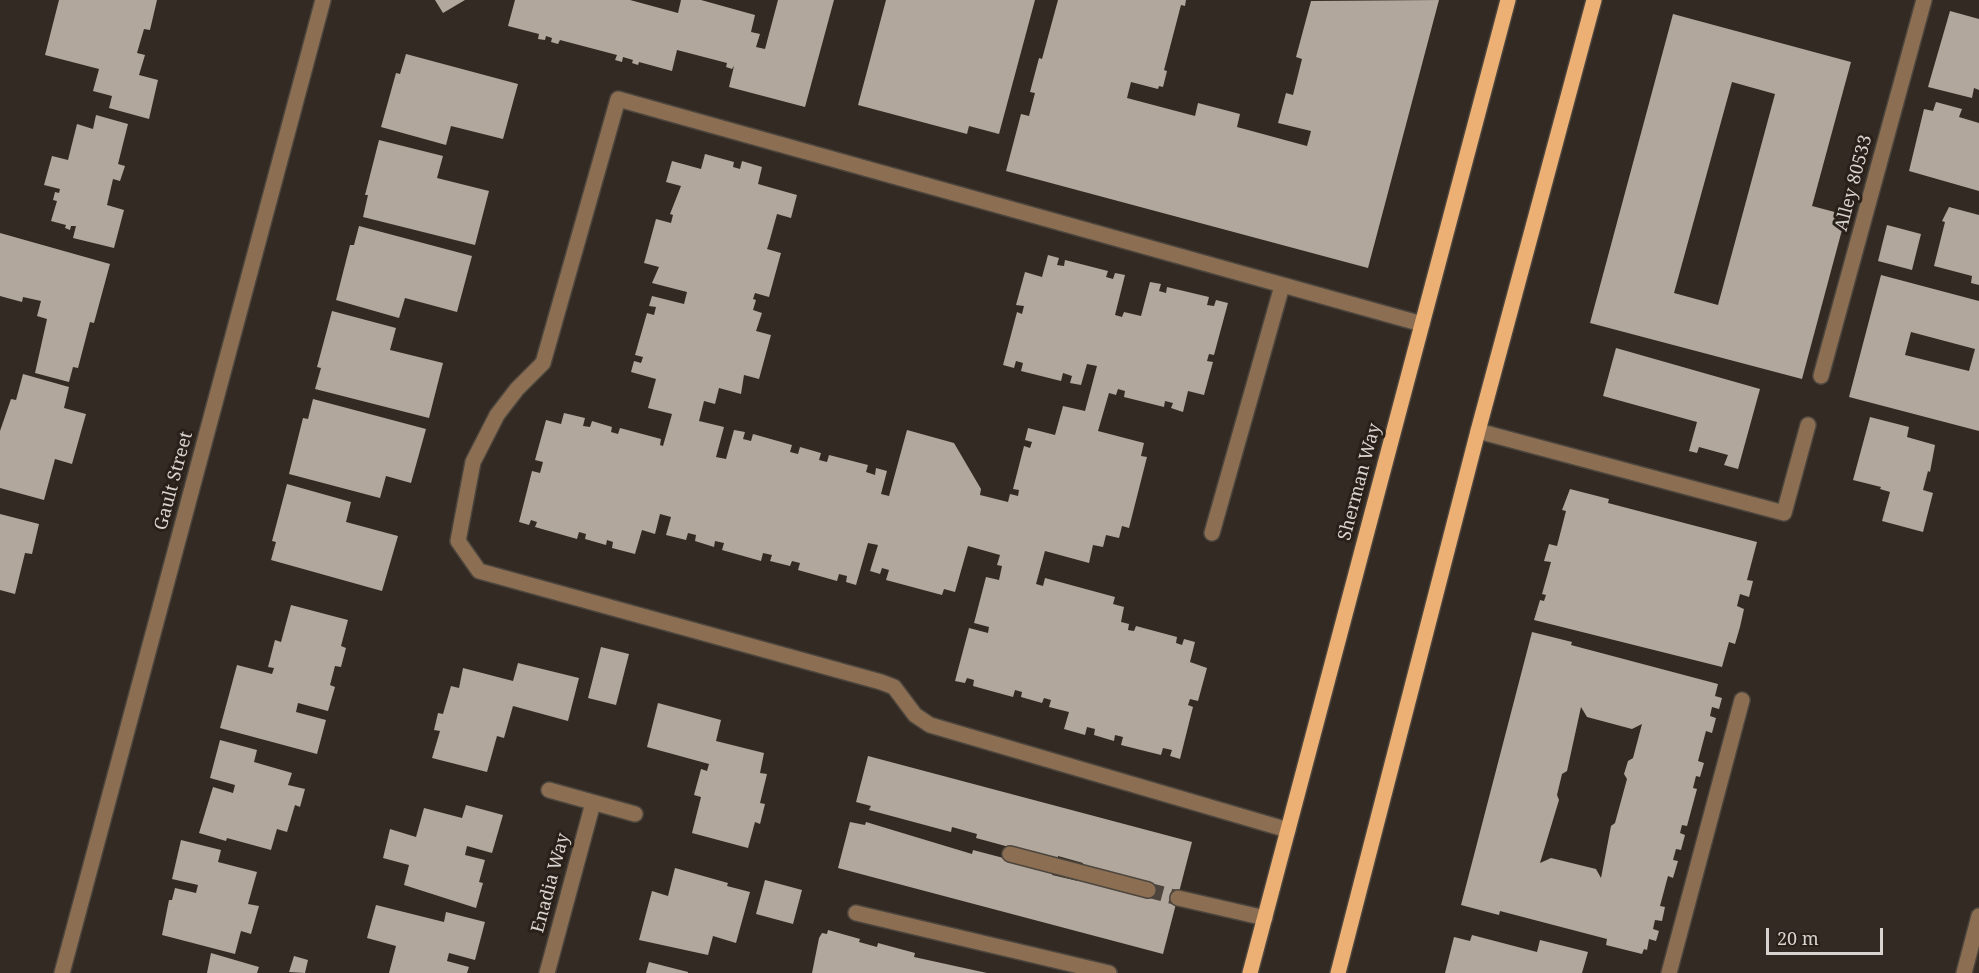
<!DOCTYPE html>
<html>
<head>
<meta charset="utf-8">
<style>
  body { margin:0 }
  #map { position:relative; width:1979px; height:973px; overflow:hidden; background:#332b23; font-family:"Noto Serif",serif }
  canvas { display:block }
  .scale { position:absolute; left:1766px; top:928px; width:117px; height:27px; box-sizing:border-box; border:3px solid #d8d3ce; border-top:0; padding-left:8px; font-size:18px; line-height:21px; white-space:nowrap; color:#d8d3ce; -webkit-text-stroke:4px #292119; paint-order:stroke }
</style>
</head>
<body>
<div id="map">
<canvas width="1979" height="973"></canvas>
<div class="scale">20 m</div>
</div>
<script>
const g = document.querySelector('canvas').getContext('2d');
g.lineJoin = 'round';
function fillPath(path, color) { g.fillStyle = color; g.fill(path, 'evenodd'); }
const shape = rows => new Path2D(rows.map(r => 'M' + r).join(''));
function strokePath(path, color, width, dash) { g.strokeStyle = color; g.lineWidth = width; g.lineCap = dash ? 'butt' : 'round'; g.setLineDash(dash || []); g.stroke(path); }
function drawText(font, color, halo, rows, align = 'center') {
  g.font = font + ' "Noto Serif",serif'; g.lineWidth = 6; g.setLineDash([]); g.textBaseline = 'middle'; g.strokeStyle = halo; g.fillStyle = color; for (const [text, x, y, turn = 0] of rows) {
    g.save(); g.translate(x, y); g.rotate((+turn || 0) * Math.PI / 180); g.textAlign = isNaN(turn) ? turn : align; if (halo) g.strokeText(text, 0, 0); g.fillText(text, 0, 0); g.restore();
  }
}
fillPath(shape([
  [59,0,157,0,150,30,144,29,137,53,145,55,139,75,158,80,149,119,109,108,112,96,93,91,99,69,45,55],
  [435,0,465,0,443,13],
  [515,0,630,0,678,13,681,0,701,0,755,15,751,32,760,34,756,47,765,49,778,0,834,0,805,107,729,87,734,66,732,69,726,67,727,63,677,50,672,71,639,62,638,65,632,63,633,60,623,57,622,62,615,60,617,55,560,40,558,44,551,42,552,38,546,36,545,40,538,39,539,34,508,26],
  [886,0,1035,0,999,134,969,126,967,134,858,105],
  [1058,0,1186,0,1185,6,1181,5,1164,70,1167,71,1163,87,1159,86,1158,89,1131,82,1127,98,1195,116,1198,103,1240,114,1237,127,1307,146,1311,131,1278,123,1286,93,1293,95,1302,59,1296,57,1311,1,1439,0,1368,268,1006,171,1021,114,1029,116,1035,93,1030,92,1039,58,1042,59],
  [1950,11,1979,19,1979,90,1974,88,1972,98,1928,87],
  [1673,14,1851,62,1812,206,1846,215,1802,379,1590,323],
  [1732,82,1775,94,1718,305,1674,293],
  [406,54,518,84,503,139,451,126,446,145,381,127,396,73,400,74],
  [1936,102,1962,109,1959,117,1979,123,1979,191,1909,171,1924,109,1933,111],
  [96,115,128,124,118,164,125,166,120,181,113,179,107,205,124,210,114,248,73,238,76,226,71,226,70,230,65,228,66,225,51,221,57,201,53,200,55,192,59,193,60,189,44,185,52,156,68,160,77,124,93,129],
  [379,140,443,156,437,178,489,191,475,245,363,217,368,195,365,195],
  [705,154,734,162,733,167,740,169,742,161,762,167,758,184,797,195,791,218,777,214,769,243,767,249,781,253,769,297,755,293,753,299,756,300,753,310,762,313,756,331,771,335,759,379,744,375,741,394,719,388,715,404,704,401,699,421,724,427,716,457,726,459,734,430,745,432,743,439,751,441,753,434,792,445,790,452,798,454,800,447,821,453,819,460,827,462,829,455,868,465,866,472,875,475,876,468,887,471,881,494,889,496,907,430,954,443,981,489,980,495,1008,502,1010,494,1018,496,1019,490,1013,489,1024,446,1030,448,1032,442,1025,440,1028,428,1055,435,1063,406,1085,411,1097,366,1087,364,1081,385,1070,383,1072,376,1063,373,1061,381,1021,371,1023,363,1016,361,1014,368,1003,365,1017,312,1022,314,1024,306,1016,305,1025,272,1042,277,1048,255,1059,258,1057,265,1064,266,1065,260,1108,271,1106,277,1113,279,1115,273,1125,275,1115,315,1122,317,1124,312,1141,316,1150,282,1161,284,1159,291,1166,293,1167,287,1209,297,1207,305,1214,306,1216,300,1228,303,1214,355,1209,354,1207,361,1213,362,1204,395,1188,391,1183,412,1171,408,1173,403,1165,401,1164,407,1124,397,1125,391,1118,389,1116,395,1109,393,1098,431,1144,443,1141,456,1147,457,1129,528,1122,526,1119,538,1106,535,1103,547,1093,545,1089,563,1045,551,1036,584,1043,586,1045,578,1115,597,1113,604,1124,607,1121,622,1129,624,1128,630,1134,631,1136,626,1177,637,1176,643,1182,645,1184,639,1195,642,1190,662,1207,668,1198,701,1190,699,1188,705,1193,707,1180,759,1170,756,1172,750,1163,748,1161,755,1121,745,1123,737,1115,735,1114,741,1094,735,1095,729,1087,727,1085,735,1064,729,1069,712,1049,707,1051,700,1044,698,1042,703,1021,697,1022,692,1015,690,1013,697,973,686,974,680,967,678,965,683,955,681,969,628,988,633,989,627,974,623,986,577,999,580,1002,566,997,565,1000,555,968,546,955,592,944,589,942,595,886,580,889,570,882,568,880,574,870,571,878,545,868,543,856,585,846,582,847,576,839,574,837,581,798,570,800,563,792,561,790,566,770,561,772,555,763,553,761,561,722,550,724,543,715,541,714,547,695,541,696,535,688,533,686,540,666,535,671,517,660,514,655,534,642,530,635,554,612,548,613,542,607,540,606,545,585,539,586,534,579,532,577,539,535,527,537,522,531,520,529,525,519,522,532,471,540,473,543,462,535,460,546,420,561,424,564,413,585,418,583,426,590,427,592,421,612,427,611,432,618,434,620,428,661,439,660,445,663,446,672,414,648,408,656,379,631,372,634,361,641,363,643,357,635,355,647,313,654,315,656,307,649,306,652,296,684,304,687,292,652,283,659,267,644,263,656,219,671,223,673,215,670,214,681,186,666,182,672,161,701,169],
  [1949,207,1979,215,1979,285,1971,283,1972,276,1934,266,1945,222,1942,221],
  [1887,225,1921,234,1912,270,1878,261],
  [359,226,472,256,457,312,405,298,399,318,336,300,350,245,354,245],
  [0,233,110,264,94,323,90,322,78,368,73,367,69,382,35,373,47,319,37,316,41,301,23,297,22,302,0,296],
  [1881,275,1979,301,1979,431,1849,397],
  [1911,332,1975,349,1969,371,1905,355],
  [332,311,396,328,390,350,443,363,429,418,315,389,321,368,317,367],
  [1616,348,1760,389,1738,469,1724,465,1728,455,1699,447,1697,453,1689,451,1697,422,1603,396],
  [23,374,69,387,64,408,86,414,72,464,55,459,44,500,0,488,0,431,11,399,16,400],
  [313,399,426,429,411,483,386,476,380,498,289,474,303,418,308,419],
  [1870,417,1909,427,1907,437,1935,445,1930,472,1928,471,1923,490,1933,493,1923,532,1882,521,1890,492,1880,489,1881,487,1853,480],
  [287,484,351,502,346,522,398,536,382,591,271,560,276,542,272,541],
  [1570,489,1609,499,1608,503,1757,542,1747,580,1753,581,1749,597,1740,594,1737,606,1744,609,1740,627,1735,644,1729,642,1722,667,1534,620,1540,600,1544,601,1546,595,1542,594,1551,562,1544,561,1549,544,1557,546,1566,511,1562,510],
  [0,514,39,524,32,554,25,553,15,594,0,590],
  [291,605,348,620,341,646,346,648,341,667,335,666,330,685,335,687,328,711,298,703,296,712,326,720,317,754,220,728,237,665,272,674,274,668,268,667,275,640,281,642],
  [1532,632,1572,642,1571,645,1718,684,1715,696,1722,698,1719,709,1712,707,1710,716,1716,718,1712,733,1706,731,1698,761,1704,763,1700,777,1696,776,1693,788,1697,789,1687,826,1682,825,1680,833,1685,835,1681,850,1676,849,1673,860,1678,861,1673,878,1668,876,1660,906,1665,907,1662,921,1655,920,1653,929,1659,931,1656,941,1649,939,1647,950,1644,949,1642,954,1606,945,1607,939,1500,911,1499,915,1461,905],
  [1581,707,1587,717,1632,729,1642,724,1633,758,1628,761,1624,774,1627,779,1615,823,1611,826,1601,878,1596,869,1551,858,1540,863,1559,800,1557,795,1562,774,1567,771],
  [601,647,629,654,616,705,588,698],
  [518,663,579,678,568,721,513,706,504,738,497,736,487,772,432,758,440,731,434,730,438,713,443,714,451,686,459,688,463,668,513,681],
  [658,703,721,720,716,741,764,753,760,773,767,774,760,803,765,804,760,824,755,822,748,848,692,833,701,797,694,795,701,769,707,771,709,764,647,747],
  [220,740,257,750,254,762,292,773,288,785,305,789,300,807,295,805,287,832,277,829,271,850,227,838,226,841,199,833,213,787,233,793,235,785,210,778],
  [868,756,1192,842,1163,954,838,868,850,822,865,825,866,822,972,854,973,850,1053,871,1052,875,1078,881,1079,879,1083,863,1058,856,1057,860,976,838,977,834,952,827,951,832,869,810,871,806,856,802],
  [466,805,503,815,492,853,467,846,465,855,485,860,479,882,483,883,476,908,404,885,409,865,383,858,390,829,416,837,424,808,462,818],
  [181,840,221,850,218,862,257,872,248,904,259,906,251,934,241,931,235,954,162,935,169,900,172,900,175,888,196,893,198,885,172,879],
  [675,868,728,883,727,886,750,892,736,943,713,936,708,955,639,940,652,891,668,896],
  [765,880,802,890,793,924,756,914],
  [376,905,444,922,446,912,485,922,475,960,449,953,447,961,469,967,467,973,389,973,396,946,367,938],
  [828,930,860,939,859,942,877,947,878,943,915,953,914,957,987,973,812,973,819,938,822,933,827,934],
  [1472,935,1537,952,1540,940,1588,952,1582,973,1445,973,1454,937,1470,941],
  [211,953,259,967,257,973,207,973],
  [294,956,308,960,305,973,289,972],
  [649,962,688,972,688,973,646,973]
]), '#b1a79d');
strokePath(shape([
  [1148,890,1178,898]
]), '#4c443d', 15, [15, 8]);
const minor = shape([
  [1821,376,1924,0],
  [1478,431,1784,513,1808,425],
  [1212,533,1282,286],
  [549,790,635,814],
  [1288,830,930,725,915,715,894,687,881,682,479,571,458,541,473,462,497,415,517,389,543,363,618,99,1422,324],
  [1010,854,1148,890],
  [1178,898,1265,918],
  [856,913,1109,973],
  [62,973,323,0],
  [547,973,593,803],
  [1669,973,1742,700],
  [1964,973,1979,916]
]);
const major = shape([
  [1250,973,1508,0],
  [1338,973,1478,431,1594,0]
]);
strokePath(minor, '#4d463e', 18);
strokePath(major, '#4d463e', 18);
strokePath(minor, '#8c6f53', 15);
strokePath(major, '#edb074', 15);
drawText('18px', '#d8d3ce', '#292119', [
  ["Alley 80533",1854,183,-75],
  ["Gault Street",174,481,-75],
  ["Sherman Way",1360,482,-75],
  ["Enadia Way",551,883,-75]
]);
</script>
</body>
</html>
